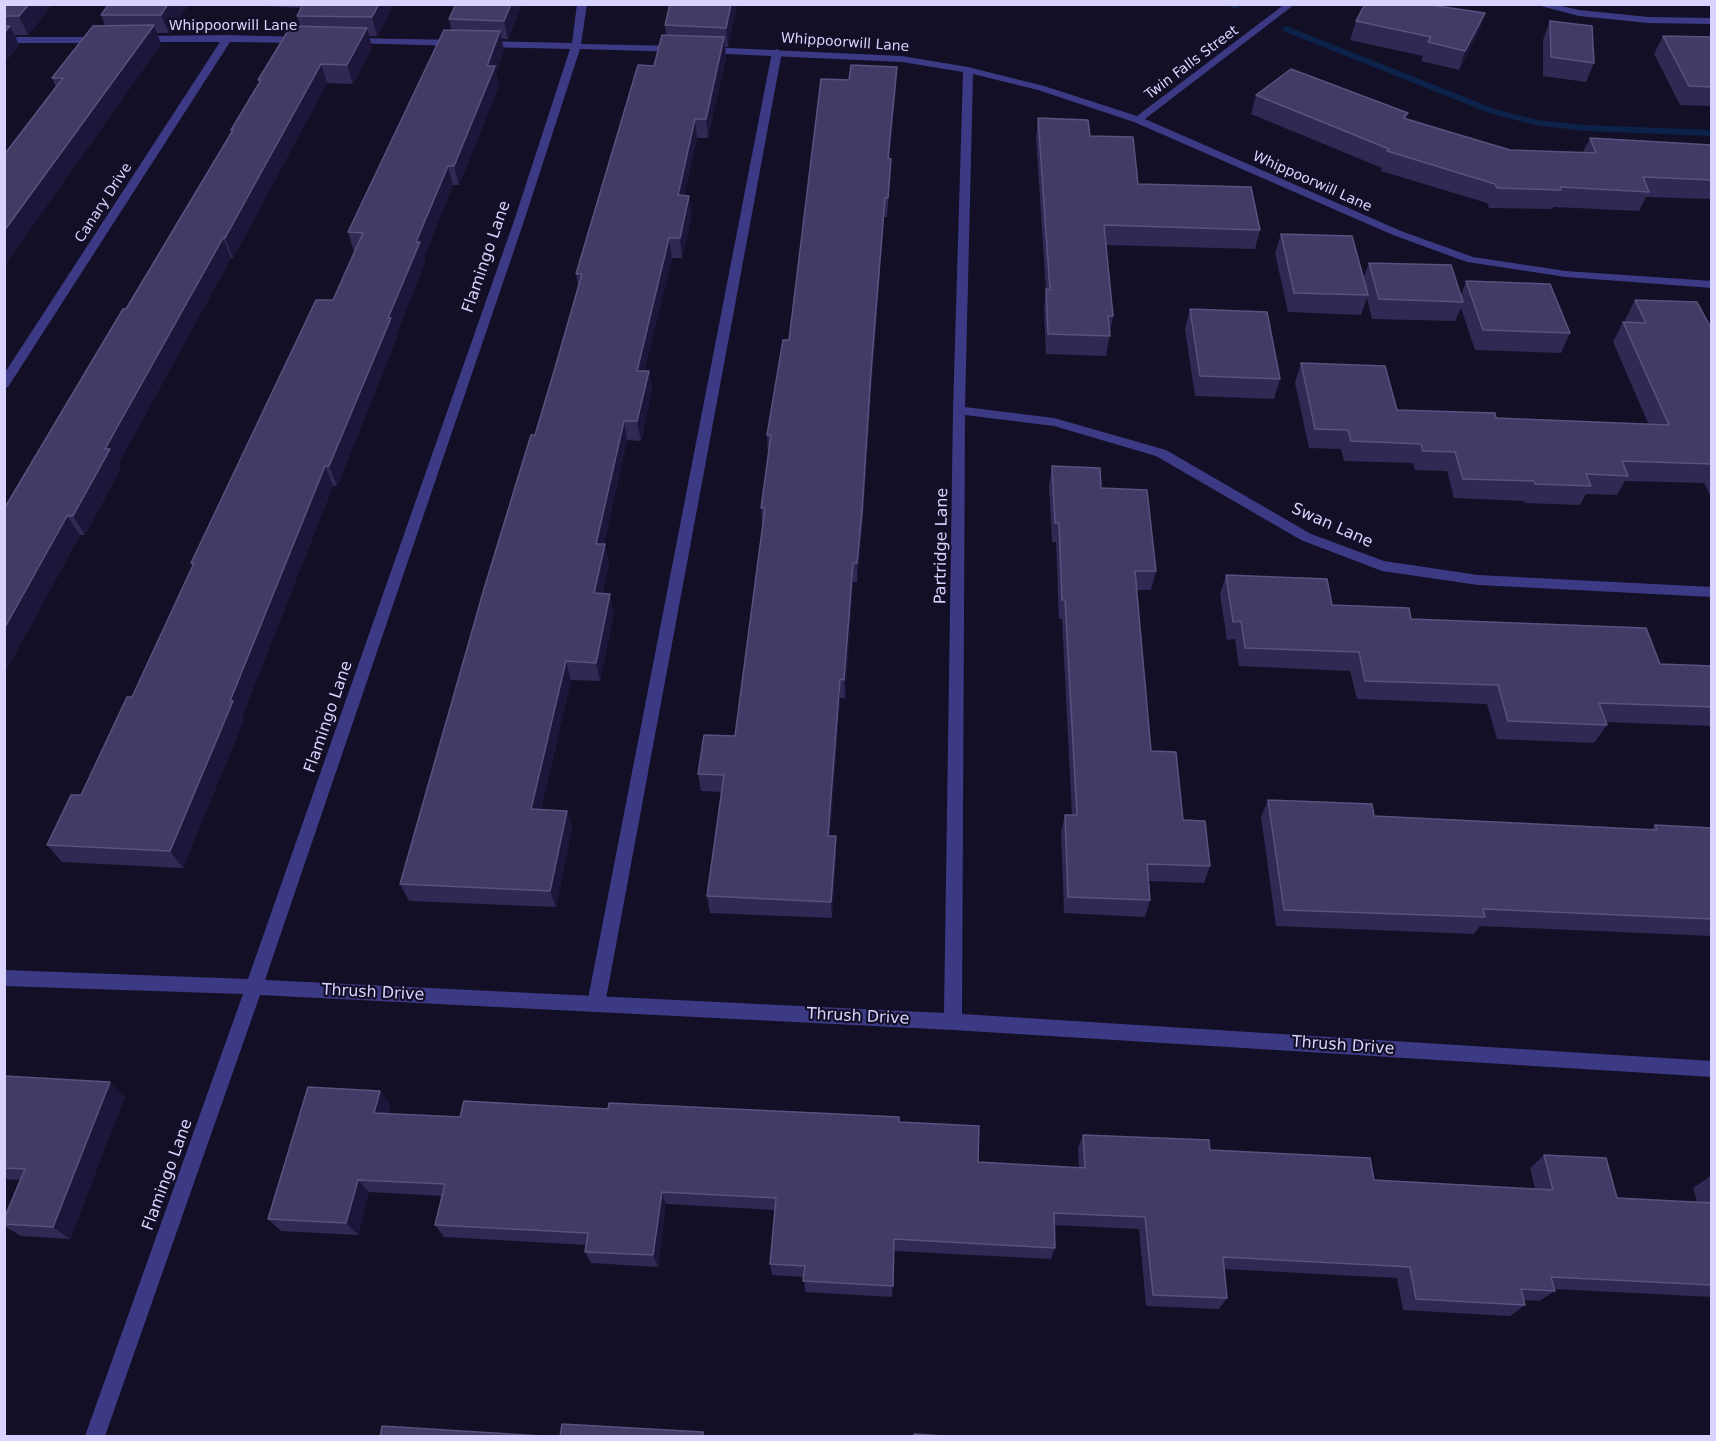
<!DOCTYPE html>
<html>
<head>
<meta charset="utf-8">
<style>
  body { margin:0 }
  #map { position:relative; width:1716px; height:1441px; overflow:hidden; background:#130f26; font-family:"DejaVu Sans",sans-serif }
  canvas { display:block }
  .frame { position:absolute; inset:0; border:6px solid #d9d4ff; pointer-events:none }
</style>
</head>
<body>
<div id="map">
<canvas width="1716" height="1441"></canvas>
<div class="frame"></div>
</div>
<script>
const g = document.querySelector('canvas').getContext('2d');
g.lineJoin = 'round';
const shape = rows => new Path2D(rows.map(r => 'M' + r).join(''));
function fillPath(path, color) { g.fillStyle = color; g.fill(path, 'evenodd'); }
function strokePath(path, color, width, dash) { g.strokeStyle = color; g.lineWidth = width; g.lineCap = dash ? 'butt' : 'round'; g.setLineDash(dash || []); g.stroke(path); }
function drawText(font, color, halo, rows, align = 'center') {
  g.font = font + ' "DejaVu Sans",sans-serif'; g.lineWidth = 4.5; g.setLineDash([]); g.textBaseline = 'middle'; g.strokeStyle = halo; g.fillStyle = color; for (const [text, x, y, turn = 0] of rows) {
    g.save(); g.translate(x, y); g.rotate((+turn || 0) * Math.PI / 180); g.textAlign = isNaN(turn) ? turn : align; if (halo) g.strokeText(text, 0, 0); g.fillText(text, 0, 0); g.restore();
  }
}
fillPath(shape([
  [1224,4,1236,4,1239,7,1235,9,1224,4],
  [1286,26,1495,109,1537,120,1585,125,1712,130,1712,136,1585,131,1534,125,1489,113,1283,31,1282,29,1286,26]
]), '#0c2248');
fillPath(shape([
  [777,49,782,52,605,1004,602,1010,596,1012,590,1010,587,1004,772,52,777,49]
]), '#3d3a85');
fillPath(shape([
  [577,4,587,4,581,44,679,46,684,49,679,52,580,49,524,221,265,980,944,1013,953,410,963,72,902,62,706,53,701,50,706,47,902,56,968,67,1044,86,1137,116,1285,4,1295,4,1145,119,1401,231,1473,257,1566,271,1712,281,1712,288,1566,277,1467,262,1393,235,1134,122,1038,90,973,74,965,407,1054,418,1166,450,1311,534,1384,561,1478,575,1712,587,1712,597,1478,585,1382,571,1301,540,1156,456,1054,426,965,415,962,1014,1712,1061,1712,1077,953,1030,260,995,105,1436,85,1436,243,994,4,986,4,970,248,979,514,221,570,49,484,47,479,44,484,41,572,43,577,4],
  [1533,4,1552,4,1579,10,1648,17,1712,18,1712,24,1648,23,1579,16,1533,4],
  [228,35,301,37,306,40,301,43,230,42,8,387,4,388,4,374,220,42,139,42,134,39,139,36,228,35],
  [4,37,100,37,105,40,100,43,4,43,4,37],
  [352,38,457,40,462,43,457,46,349,43,349,39,352,38]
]), '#3d3a85');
fillPath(shape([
  [4,4,53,4,28,35,15,35,19,45,4,63],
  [109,4,189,4,169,33,157,33,161,44,4,266,4,155,56,87,52,78,105,25,101,15],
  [230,4,394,4,377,36,369,36,372,47,353,84,327,83,233,258,231,258,118,464,121,468,85,535,80,535,4,674,126,309,232,132,231,130,260,83,258,80,300,26,297,16,301,8],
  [456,4,522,4,508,39,501,39,504,50,496,72,499,85,459,185,453,185,424,257,425,262,396,335,397,338,337,486,333,486,242,716,244,719,183,868,62,862,47,845,81,795,132,697,193,566,191,563,333,300,354,252,348,232,451,30,449,19],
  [737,4,728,47,725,47,726,56,708,138,697,138,684,196,692,215,682,258,672,258,644,371,649,371,652,390,641,441,627,440,604,544,605,544,609,563,602,594,614,613,600,681,571,680,541,809,572,828,556,907,409,901,400,884,555,368,578,286,576,274,666,35,665,25],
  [1485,13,1479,31,1459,70,1421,61,1423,56,1350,40,1356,21],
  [1550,21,1594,63,1586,82,1543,76,1543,40],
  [1663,36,1712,37,1712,106,1680,105,1654,54],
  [849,80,896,86,889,159,891,159,890,178,887,217,884,217,871,390,862,531,857,582,853,582,845,698,840,698,830,836,836,853,832,918,710,913,707,896,721,792,701,791,698,774,735,736,762,527,761,508,768,454,767,435],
  [1256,95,1408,113,1406,119,1510,150,1583,152,1590,138,1712,145,1712,199,1646,197,1639,211,1554,207,1552,209,1489,208,1487,203,1381,171,1382,168,1251,114],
  [1038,118,1090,136,1138,184,1260,230,1255,249,1106,245,1113,316,1106,356,1046,354,1044,309,1046,291,1036,137],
  [1281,234,1363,279,1369,263,1461,295,1466,281,1570,333,1561,353,1475,350,1461,308,1455,321,1372,319,1367,298,1361,315,1288,312,1275,253],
  [1635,300,1712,330,1712,499,1704,483,1625,481,1617,495,1586,494,1580,505,1525,503,1524,501,1454,498,1447,471,1415,470,1413,463,1344,461,1341,449,1309,448,1295,383,1301,363,1397,410,1496,418,1649,425,1613,342,1623,322,1626,322,1625,320],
  [1190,309,1280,379,1274,399,1195,396,1185,329],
  [1052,466,1101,488,1156,571,1151,590,1137,590,1151,751,1183,820,1210,866,1204,883,1149,881,1150,900,1145,917,1064,913,1061,832,1065,815,1072,815,1062,619,1059,619,1056,542,1052,542,1049,486],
  [1226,575,1332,605,1660,664,1712,666,1712,726,1605,722,1607,725,1594,743,1497,739,1487,704,1357,699,1350,671,1239,666,1235,639,1227,640,1220,594],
  [1268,800,1374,816,1651,830,1655,825,1712,828,1712,936,1480,926,1474,934,1276,926,1261,817],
  [4,1076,125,1096,70,1239,21,1236,4,1226,4,1219,21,1180,4,1179],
  [380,1091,390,1105,388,1114,460,1117,608,1109,899,1122,978,1162,1079,1168,1078,1148,1083,1135,1210,1150,1374,1180,1535,1189,1530,1168,1544,1155,1617,1198,1697,1202,1693,1188,1712,1175,1712,1297,1554,1289,1555,1291,1539,1301,1524,1300,1525,1305,1510,1316,1403,1310,1397,1278,1224,1269,1227,1298,1219,1309,1146,1306,1139,1229,1054,1225,1055,1248,1051,1259,894,1251,892,1297,805,1292,804,1277,772,1275,770,1264,775,1210,666,1204,658,1267,591,1263,585,1252,586,1245,444,1237,435,1225,442,1196,369,1192,358,1235,281,1231,268,1219]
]), '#312854');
fillPath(shape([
  [29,4,53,4,28,35,19,16],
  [168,4,189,4,169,33,161,15],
  [379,4,394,4,377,36,372,17],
  [511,4,522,4,508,39,504,21],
  [731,4,737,4,728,47,726,28],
  [1485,13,1479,31,1459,70,1465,51],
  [154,25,161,44,4,266,4,231],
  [10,26,19,45,4,63,4,33],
  [367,28,372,47,353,84,347,65],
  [500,31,504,50,496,72,499,85,459,185,454,166],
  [724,37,726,56,708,138,706,119],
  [321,64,327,83,233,258,225,238],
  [897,67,896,86,888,178,888,158],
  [695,119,697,138,680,215,678,195],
  [448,166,453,185,424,257,425,262,396,335,397,338,337,486,329,466,388,318,416,242],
  [689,196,692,215,682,258,680,238],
  [885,198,884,217,871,390,862,531,857,582,857,563],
  [223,238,231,258,118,464,121,468,85,535,73,516,105,449],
  [669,238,672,258,640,390,637,371],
  [649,371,652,390,641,441,637,421],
  [624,421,627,440,600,563,596,544],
  [325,466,333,486,242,716,244,719,183,868,170,851],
  [67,516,80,535,4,674,4,629],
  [605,544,609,563,598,612,594,593],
  [853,563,853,582,845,698,844,680],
  [610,594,614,613,600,681,596,663],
  [566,661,571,680,537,826,531,809],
  [840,679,840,698,829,853,828,836],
  [567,811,572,828,556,907,550,891],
  [836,836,836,853,832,918,831,902],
  [110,1082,125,1096,70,1239,53,1227],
  [380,1091,390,1105,384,1127,374,1113],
  [358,1180,369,1192,358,1235,346,1223],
  [662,1192,666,1204,658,1267,653,1255]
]), '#1d163a');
const building = shape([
  [4,4,29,4,19,16,4,16,4,4],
  [109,4,168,4,161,15,101,15,109,4],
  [303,4,379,4,372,17,297,16,303,4],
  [456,4,511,4,504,21,449,19,456,4],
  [670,4,731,4,726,28,665,25,670,4],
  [1365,4,1423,4,1485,13,1465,51,1428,42,1431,37,1356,21,1365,4],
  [1550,21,1592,26,1594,63,1551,57,1550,21],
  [154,25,4,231,4,155,63,78,52,78,93,26,154,25],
  [4,26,10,26,4,33,4,26],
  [291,26,367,28,347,65,321,64,225,238,223,238,105,449,110,449,73,516,67,516,4,629,4,509,123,309,126,309,233,130,231,130,261,80,258,80,291,26],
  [444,30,500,31,487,66,495,66,454,166,448,166,416,242,420,242,388,318,391,318,329,466,325,466,230,701,233,701,170,851,47,845,71,795,81,795,127,697,132,697,194,563,191,563,316,300,333,300,363,233,348,232,444,30],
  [662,35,724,37,706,119,695,119,678,195,689,196,680,238,669,238,637,371,649,371,637,421,624,421,596,544,605,544,594,593,610,594,596,663,566,661,531,809,567,811,550,891,400,884,484,589,531,435,535,435,555,368,582,274,576,274,638,65,654,66,662,35],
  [1663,36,1712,37,1712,87,1689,86,1663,36],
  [851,65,897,67,888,158,891,159,888,198,885,198,871,371,862,512,857,563,853,563,844,680,840,679,828,836,836,836,831,902,707,896,724,775,698,774,704,735,735,736,765,508,761,508,771,435,767,435,783,340,789,340,821,79,849,80,851,65],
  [1291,69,1408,113,1403,118,1510,150,1596,153,1590,138,1712,145,1712,180,1643,177,1649,192,1560,187,1561,190,1497,188,1495,184,1387,151,1389,149,1256,95,1291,69],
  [1038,118,1088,120,1090,136,1133,137,1138,184,1251,187,1260,230,1104,225,1113,316,1108,316,1110,336,1048,334,1046,289,1050,290,1038,118],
  [1281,234,1352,236,1368,295,1294,293,1281,234],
  [1369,263,1451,265,1463,302,1379,299,1369,263],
  [1466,281,1550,284,1570,333,1483,330,1466,281],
  [1635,300,1697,302,1712,330,1712,464,1622,461,1628,476,1586,474,1591,486,1535,484,1534,481,1463,479,1455,452,1423,451,1421,444,1351,441,1348,430,1315,429,1301,363,1385,366,1397,410,1495,413,1496,418,1669,425,1623,322,1646,323,1635,300],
  [1190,309,1267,312,1280,379,1200,376,1190,309],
  [1052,466,1100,468,1101,488,1147,490,1156,571,1135,571,1151,751,1176,752,1183,820,1205,821,1210,866,1147,864,1150,900,1068,897,1065,815,1077,815,1065,600,1062,600,1059,523,1055,523,1052,466],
  [1226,575,1327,579,1332,605,1409,608,1411,619,1646,628,1660,664,1712,666,1712,707,1599,703,1607,725,1508,721,1498,685,1365,681,1359,652,1245,648,1241,621,1233,622,1226,575],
  [1268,800,1372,804,1374,816,1657,830,1655,825,1712,828,1712,919,1483,909,1485,917,1284,910,1268,800],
  [4,1076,110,1082,53,1227,4,1224,4,1219,25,1169,4,1168,4,1076],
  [308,1087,380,1091,374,1113,460,1117,464,1101,608,1109,609,1103,899,1117,899,1122,979,1126,978,1162,1085,1168,1083,1135,1209,1140,1210,1150,1370,1158,1374,1180,1553,1190,1544,1155,1606,1158,1617,1198,1712,1203,1712,1285,1551,1277,1555,1291,1521,1289,1525,1305,1416,1299,1410,1267,1223,1257,1227,1298,1153,1295,1145,1217,1054,1213,1055,1248,894,1239,893,1286,803,1281,805,1266,770,1264,776,1198,662,1192,653,1255,585,1252,588,1233,435,1225,445,1184,358,1180,346,1223,268,1219,308,1087],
  [562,1424,703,1432,703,1437,560,1437,562,1424],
  [382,1426,558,1437,380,1437,382,1426],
  [914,1434,959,1437,914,1437,914,1434]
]);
fillPath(building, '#433a66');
strokePath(building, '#5a527e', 1.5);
drawText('14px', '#d9d4ff', '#130f26', [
  ["Whippoorwill Lane",233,26],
  ["Whippoorwill Lane",845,43,4],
  ["Twin Falls Street",1192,63,-37],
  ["Whippoorwill Lane",1312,182,24],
  ["Canary Drive",104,203,-57]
]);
drawText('16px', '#d9d4ff', '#130f26', [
  ["Flamingo Lane",487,257,-71],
  ["Swan Lane",1332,526,24],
  ["Partridge Lane",942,546,-89],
  ["Flamingo Lane",329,717,-71],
  ["Thrush Drive",373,993,3],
  ["Thrush Drive",858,1017,3],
  ["Thrush Drive",1343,1046,4],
  ["Flamingo Lane",168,1175,-70]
]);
</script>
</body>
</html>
